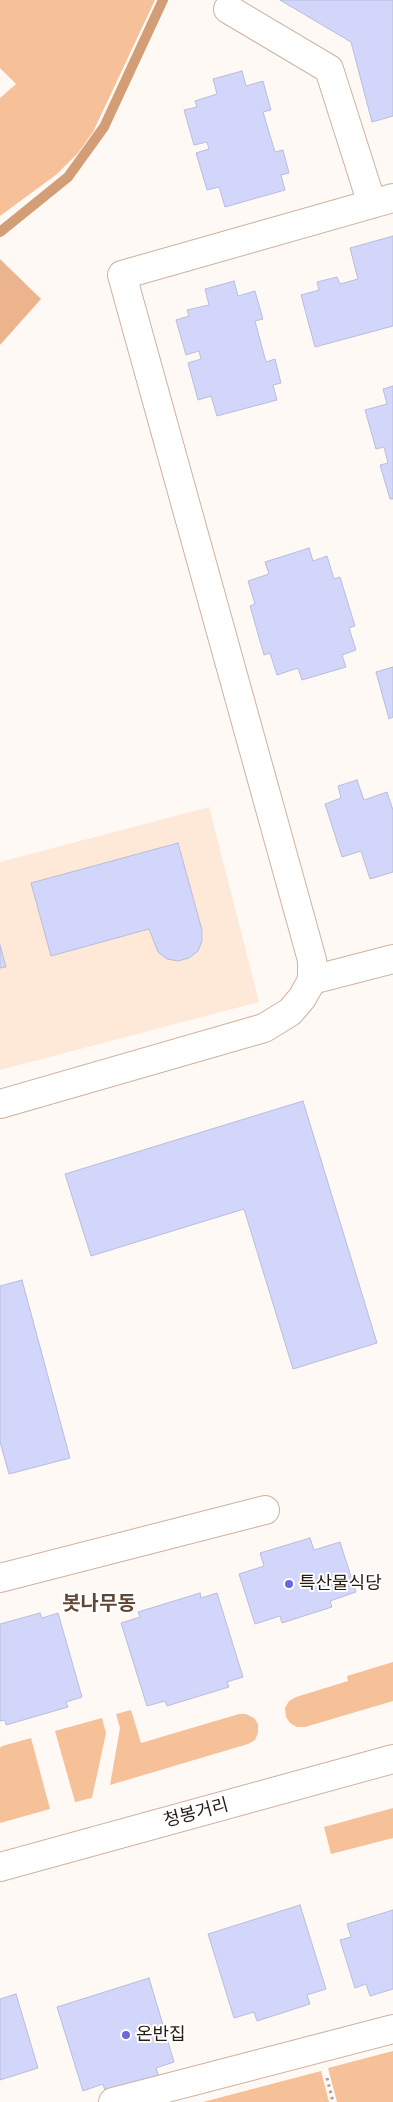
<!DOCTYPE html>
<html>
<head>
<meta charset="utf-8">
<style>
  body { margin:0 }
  canvas { display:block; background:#fff9f5 }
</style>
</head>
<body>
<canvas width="393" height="2102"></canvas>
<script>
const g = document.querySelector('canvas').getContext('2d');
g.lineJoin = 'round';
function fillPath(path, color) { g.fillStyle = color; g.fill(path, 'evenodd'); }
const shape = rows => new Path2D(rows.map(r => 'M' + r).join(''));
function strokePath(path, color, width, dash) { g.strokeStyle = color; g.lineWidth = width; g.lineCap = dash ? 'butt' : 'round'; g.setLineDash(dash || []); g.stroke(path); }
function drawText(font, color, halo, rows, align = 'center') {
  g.font = font + ' Quicksand,"Noto Sans KR",sans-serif'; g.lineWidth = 4; g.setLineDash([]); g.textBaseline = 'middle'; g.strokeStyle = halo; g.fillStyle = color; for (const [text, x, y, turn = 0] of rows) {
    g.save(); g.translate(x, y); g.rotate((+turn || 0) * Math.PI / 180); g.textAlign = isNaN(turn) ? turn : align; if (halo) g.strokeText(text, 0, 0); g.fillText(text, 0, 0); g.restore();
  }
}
fillPath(shape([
  [209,807,259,1002,0,1070,0,862]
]), '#fee9d9');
fillPath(shape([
  [0,0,155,0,93,132,78,153,57,174,0,216,0,98,16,84,0,68],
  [393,1662,393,1701,305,1727,297,1727,290,1723,286,1717,285,1708,289,1701,296,1697,348,1681,347,1676],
  [131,1710,141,1743,239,1714,246,1714,254,1718,258,1724,258,1733,255,1740,248,1744,110,1785,120,1728,116,1714],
  [102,1718,106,1733,92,1798,75,1802,55,1731],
  [31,1738,50,1809,0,1823,0,1748,2,1746],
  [393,1808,393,1838,331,1854,324,1827],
  [393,2051,393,2102,337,2102,328,2068],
  [321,2071,329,2102,203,2102]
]), '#f6c099');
fillPath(shape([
  [0,259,41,299,0,345]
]), '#ecb48c');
strokePath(shape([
  [0,232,68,177,104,127,163,0]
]), '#d39d75', 10);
const building = shape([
  [280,0,393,0,393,116,372,122,351,42,280,0],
  [242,71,246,86,263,81,271,110,263,112,275,152,283,150,289,173,281,175,285,190,225,207,219,187,207,190,196,153,209,149,207,142,194,145,184,110,197,107,195,101,217,94,213,79,242,71],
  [393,236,393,326,315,347,301,295,319,290,317,282,337,277,340,284,358,279,350,248,393,236],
  [234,281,238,296,255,291,263,319,255,321,266,362,275,359,281,383,273,385,277,400,217,416,211,396,198,400,188,363,201,359,199,351,186,355,176,320,189,316,187,310,209,305,205,289,234,281],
  [393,386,393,499,390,499,380,465,388,463,384,447,376,449,365,410,387,404,383,389,393,386],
  [309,548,313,561,327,556,334,579,340,577,355,626,349,628,356,650,342,655,346,667,302,680,298,668,277,675,270,653,264,655,250,606,255,604,248,581,269,574,265,562,309,548],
  [393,667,393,717,389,719,376,672,393,667],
  [357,780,364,800,387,792,393,810,393,872,370,879,361,851,342,857,325,804,341,798,338,786,357,780],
  [178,843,202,930,202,941,198,951,189,958,178,961,167,959,158,952,149,929,51,956,31,883,178,843],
  [0,945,6,967,0,968,0,945],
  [303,1101,377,1343,293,1369,244,1209,91,1256,65,1174,303,1101],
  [22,1280,70,1458,9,1474,0,1442,0,1286,22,1280],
  [310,1538,314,1550,340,1542,356,1592,330,1601,332,1607,282,1623,280,1616,255,1624,239,1574,264,1566,260,1553,310,1538],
  [200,1593,201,1598,217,1593,243,1677,227,1682,229,1687,167,1706,165,1701,147,1706,121,1623,140,1617,138,1612,200,1593],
  [40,1613,42,1618,58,1613,82,1697,66,1702,68,1707,6,1725,5,1720,0,1721,0,1624,40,1613],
  [300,1905,326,1989,307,1995,310,2004,257,2021,254,2012,234,2018,208,1934,300,1905],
  [393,1910,393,1989,370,1996,366,1984,355,1988,340,1940,351,1937,347,1924,393,1910],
  [149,1978,174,2062,156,2068,159,2077,106,2094,103,2084,83,2091,57,2007,149,1978],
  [16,1994,38,2068,0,2080,0,1999,16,1994]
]);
fillPath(building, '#d1d6fa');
strokePath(building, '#b9bddb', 1);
const minor = shape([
  [228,9,329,69,372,204],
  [312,980,393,959],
  [0,1104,264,1028,290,1012,302,998,312,980,312,960,122,275,393,198],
  [0,1578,265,1510],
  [113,2102,393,2029]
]);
const tertiary = shape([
  [0,1867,393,1759]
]);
strokePath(minor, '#ceb29f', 30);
strokePath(tertiary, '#ceb29f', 30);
strokePath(shape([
  [327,2078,333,2102]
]), '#a8a09b', 3, [2.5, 4]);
strokePath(minor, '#fff', 28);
strokePath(tertiary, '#fff', 28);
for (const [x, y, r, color] of [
  [289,1584,5,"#6967e1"],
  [126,2035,5,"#6967e1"]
]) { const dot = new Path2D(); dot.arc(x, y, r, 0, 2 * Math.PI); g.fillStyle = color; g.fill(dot); strokePath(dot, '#fff', 2); }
drawText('18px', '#251b13', '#fff', [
  ["특산물식당",299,1584],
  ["온반집",136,2035]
], 'left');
drawText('18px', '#251b13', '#fff', [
  ["청봉거리",196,1813,-15]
]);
drawText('bold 20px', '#604837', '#fff', [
  ["봇나무동",99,1604]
]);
</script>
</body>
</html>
